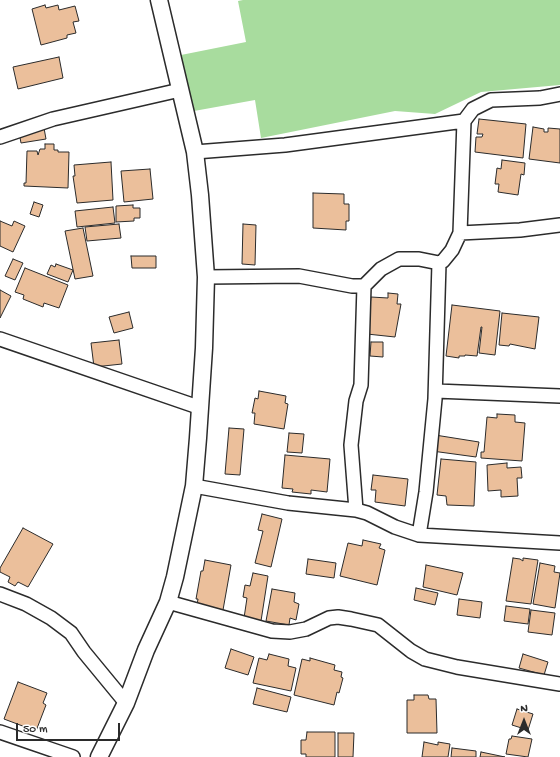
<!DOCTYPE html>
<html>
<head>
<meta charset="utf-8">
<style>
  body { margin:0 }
  #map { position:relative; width:560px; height:757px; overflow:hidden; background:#fff; font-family:"Gochi Hand",sans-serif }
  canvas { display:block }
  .north { position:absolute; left:504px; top:701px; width:40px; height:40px; -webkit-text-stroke:3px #fff; paint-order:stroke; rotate:0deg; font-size:11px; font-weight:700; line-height:16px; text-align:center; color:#2b2b2b }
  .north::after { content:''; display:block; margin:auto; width:14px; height:18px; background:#2b2b2b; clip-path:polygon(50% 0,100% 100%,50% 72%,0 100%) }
  .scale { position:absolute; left:16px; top:723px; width:104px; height:18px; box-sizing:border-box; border:2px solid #2b2b2b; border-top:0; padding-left:5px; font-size:12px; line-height:14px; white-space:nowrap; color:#2b2b2b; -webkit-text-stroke:3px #fff; paint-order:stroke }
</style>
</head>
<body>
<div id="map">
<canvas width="560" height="757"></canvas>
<div class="north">N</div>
<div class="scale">50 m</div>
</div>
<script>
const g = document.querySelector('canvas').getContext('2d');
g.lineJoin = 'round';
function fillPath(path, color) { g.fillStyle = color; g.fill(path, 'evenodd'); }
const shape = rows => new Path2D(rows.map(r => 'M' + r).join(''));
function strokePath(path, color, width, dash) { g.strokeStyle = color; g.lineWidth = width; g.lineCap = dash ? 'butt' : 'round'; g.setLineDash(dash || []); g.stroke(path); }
fillPath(shape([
  [243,0,560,0,560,85,481,92,435,114,395,111,261,138,255,100,194,111,181,55,246,42,238,1]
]), '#a8dc9e');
const building = shape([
  [45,5,46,8,58,5,59,10,75,6,79,21,73,22,76,33,67,35,67,38,41,45,32,9,45,5],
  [59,57,63,78,18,89,13,67,59,57],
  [479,119,526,124,523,158,475,152,476,137,482,137,483,134,477,134,479,119],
  [533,127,544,129,544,132,548,132,548,128,560,129,560,163,529,159,533,127],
  [44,128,46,139,21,143,19,132,44,128],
  [45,144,54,144,54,150,58,150,58,152,69,152,68,188,24,186,24,183,26,183,27,151,37,151,38,155,40,149,45,149,45,144],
  [502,160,525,163,524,175,521,174,518,195,498,192,499,184,495,184,497,168,501,169,502,160],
  [111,162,113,200,77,203,73,176,75,176,74,165,111,162],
  [150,169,153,199,124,202,121,171,150,169],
  [313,193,344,194,344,204,349,204,349,221,346,221,346,230,313,228,313,193],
  [34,202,43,205,39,217,30,214,34,202],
  [133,205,133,208,140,208,140,218,134,218,134,221,116,222,116,206,133,205],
  [113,207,115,223,77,227,75,211,113,207],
  [0,221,12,226,14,221,25,226,13,252,0,246,0,221],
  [119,224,121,238,87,241,85,227,119,224],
  [243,224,256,225,255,265,242,264,243,224],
  [83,228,93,276,75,279,65,231,83,228],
  [131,256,156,256,156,268,132,268,131,256],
  [13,259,23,263,15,280,5,276,13,259],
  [56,264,73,270,68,282,47,274,51,265,55,267,56,264],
  [25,268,68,285,59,308,44,303,43,307,23,299,24,295,15,292,25,268],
  [0,290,11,296,0,318,0,290],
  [388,293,398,294,397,304,401,304,395,337,367,334,371,297,388,298,388,293],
  [452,305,500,311,495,355,479,353,482,327,481,327,477,356,465,355,465,356,459,356,459,358,446,356,452,305],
  [129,312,133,328,114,333,109,317,129,312],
  [502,313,539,317,535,349,510,344,509,346,499,345,502,313],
  [119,340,122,364,94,367,91,343,119,340],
  [371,342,383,342,383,357,370,356,371,342],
  [259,391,286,396,285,403,288,404,284,429,254,424,255,413,252,413,255,398,258,399,259,391],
  [497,414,515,415,515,422,525,423,522,461,481,458,481,452,484,452,487,417,497,418,497,414],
  [229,428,244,429,240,475,225,474,229,428],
  [289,433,304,434,302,453,287,452,289,433],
  [435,435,479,442,476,457,432,451,435,435],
  [285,455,330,459,327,492,311,490,311,494,292,492,293,489,282,488,285,455],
  [441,459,476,462,474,506,447,505,446,496,437,495,441,459],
  [507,463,507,468,521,467,522,478,517,478,518,496,501,497,501,490,488,491,487,465,507,463],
  [373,475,408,479,405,506,375,502,376,490,371,490,373,475],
  [262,514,282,519,271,567,255,563,263,531,258,530,262,514],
  [23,528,53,544,28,587,18,582,15,586,8,582,10,577,0,572,0,568,23,528],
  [363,540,381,544,379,548,385,550,377,585,340,576,348,543,362,546,363,540],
  [513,558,520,559,523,561,523,558,538,560,531,604,506,601,513,558],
  [308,559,336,563,334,578,306,574,308,559],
  [205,560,231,565,223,610,197,605,198,599,196,599,201,571,203,571,205,560],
  [540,563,555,566,554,572,560,573,555,608,533,604,540,563],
  [426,565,463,573,457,595,423,587,426,565],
  [253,573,268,576,261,621,244,618,247,598,243,597,245,585,250,586,253,573],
  [416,588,438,593,435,605,414,600,416,588],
  [272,589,295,593,294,602,299,604,296,620,290,618,289,625,266,621,272,589],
  [459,599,482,602,480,618,457,615,459,599],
  [506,606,530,609,528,624,504,621,506,606],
  [531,610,555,613,552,635,528,632,531,610],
  [231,649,254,657,248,675,225,668,231,649],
  [269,654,289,659,288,666,296,668,291,691,253,683,259,658,267,660,269,654],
  [523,654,548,662,544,675,519,668,523,654],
  [310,658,335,665,334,670,342,672,341,677,343,678,339,693,337,692,334,705,294,695,302,659,310,661,310,658],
  [18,682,47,693,43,703,46,705,36,731,4,719,18,682],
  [257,688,291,697,287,712,253,704,257,688],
  [414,695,428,695,429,699,436,699,437,733,407,733,407,700,414,700,414,695],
  [517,709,533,714,528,730,512,725,517,709],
  [307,732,335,732,335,757,306,757,306,754,301,754,301,740,306,740,307,732],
  [338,733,354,733,353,757,338,757,338,733],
  [512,736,532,739,528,757,506,754,509,739,511,739,512,736],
  [424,742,438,745,438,742,450,744,448,757,422,757,424,742],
  [452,748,476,751,476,757,451,757,452,748],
  [481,752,505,757,480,757,481,752]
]);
fillPath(building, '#ebbf9b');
strokePath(building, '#2b2b2b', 1);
const minor = shape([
  [0,137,53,119,180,90],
  [195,152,285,145,464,121],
  [460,233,520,230,560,225],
  [206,277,299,276,352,286,364,286,381,269,399,259,419,259,439,263,443,261,452,250,460,233,464,121,473,109,491,100,540,98,560,94],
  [0,339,201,408],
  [436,391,560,396],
  [194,486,288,503,356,510,367,513,395,527,419,535,560,543],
  [356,510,351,445,356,401,361,385,364,286],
  [419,535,426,492,435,399,439,263],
  [0,594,26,604,51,618,71,633,84,652,126,703],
  [168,602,272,631,290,632,306,629,329,618,338,617,351,619,378,625,411,651,425,659,457,667,560,684],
  [0,732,73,757]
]);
const tertiary = shape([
  [99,757,126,703,146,650,168,602,175,577,194,486,198,438,204,348,206,277,200,195,195,152,159,0]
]);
strokePath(minor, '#2b2b2b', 16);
strokePath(tertiary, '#2b2b2b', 19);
strokePath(minor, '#fff', 13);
strokePath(tertiary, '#fff', 16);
</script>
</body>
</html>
